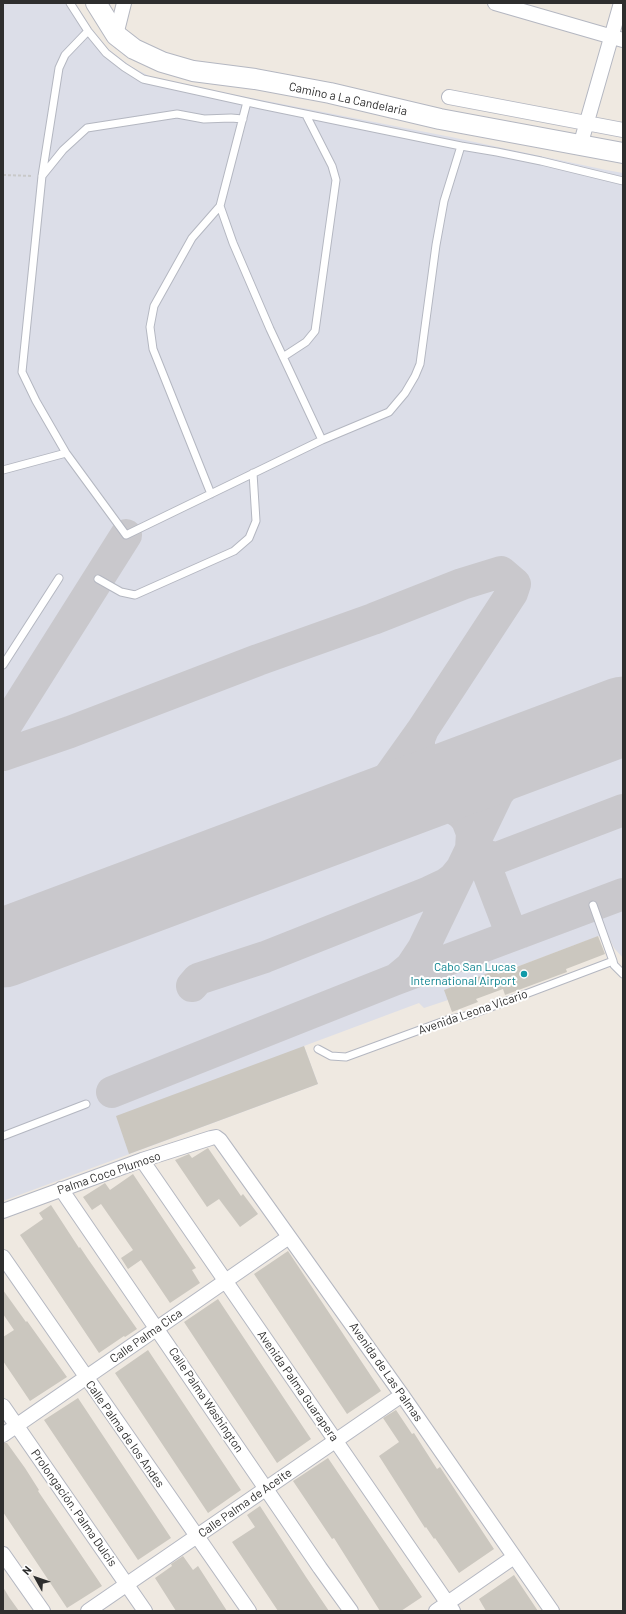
<!DOCTYPE html>
<html>
<head>
<meta charset="utf-8">
<style>
  body { margin:0 }
  #map { position:relative; width:626px; height:1614px; overflow:hidden; background:#efe9e1; font-family:Barlow,sans-serif }
  canvas { display:block }
  .frame { position:absolute; inset:0; border:4px solid #2e2e2e; pointer-events:none }
  .north { position:absolute; left:16px; top:1558px; width:40px; height:40px; -webkit-text-stroke:3px #fff; paint-order:stroke; rotate:310deg; font-size:11px; font-weight:700; line-height:16px; text-align:center; color:#2e2e2e }
  .north::after { content:''; display:block; margin:auto; width:14px; height:18px; background:#2e2e2e; clip-path:polygon(50% 0,100% 100%,50% 72%,0 100%) }
</style>
</head>
<body>
<div id="map">
<canvas width="626" height="1614"></canvas>
<div class="frame"></div>
<div class="north">N</div>
</div>
<script>
const g = document.querySelector('canvas').getContext('2d');
g.lineJoin = 'round';
function fillPath(path, color) { g.fillStyle = color; g.fill(path, 'evenodd'); }
const shape = rows => new Path2D(rows.map(r => 'M' + r).join(''));
function strokePath(path, color, width, dash) { g.strokeStyle = color; g.lineWidth = width; g.lineCap = dash ? 'butt' : 'round'; g.setLineDash(dash || []); g.stroke(path); }
function drawText(font, color, halo, rows, align = 'center') {
  g.font = font + ' Barlow,sans-serif'; g.lineWidth = 4; g.setLineDash([]); g.textBaseline = 'middle'; g.strokeStyle = halo; g.fillStyle = color; for (const [text, x, y, turn = 0] of rows) {
    g.save(); g.translate(x, y); g.rotate((+turn || 0) * Math.PI / 180); g.textAlign = isNaN(turn) ? turn : align; if (halo) g.strokeText(text, 0, 0); g.fillText(text, 0, 0); g.restore();
  }
}
fillPath(shape([
  [3,3,75,3,89,26,108,49,130,66,151,77,200,88,451,137,606,170,623,173,623,958,614,948,607,933,498,974,496,970,486,974,448,1000,424,1008,419,1003,304,1046,318,1084,3,1201]
]), '#dcdee8');
strokePath(shape([
  [3,730,126,535],
  [3,755,70,732,258,660,373,619,462,584,501,572,515,584,512,593,423,729,419,739,419,749,423,761,433,771,443,775,469,774],
  [341,822,356,813,376,795,423,729],
  [295,839,321,841,415,804,430,801,447,804,462,814,467,820,472,833,471,849],
  [475,842,480,851,486,856,497,858,623,810],
  [479,849,508,925,514,930,522,932],
  [399,977,411,967,423,949,498,793,522,764,557,741],
  [192,986,198,979,265,957,429,892,446,884,454,878,463,867],
  [112,1092,394,980,623,894]
]), '#c9c8cc', 32);
strokePath(shape([
  [3,948,623,716]
]), '#c9c8cc', 79);
fillPath(shape([
  [598,936,605,954,566,969,567,972,505,995,503,989,476,999,478,1002,452,1012,444,990,496,970,498,974],
  [304,1046,318,1084,129,1154,116,1116],
  [208,1148,241,1196,243,1194,258,1214,240,1227,219,1199,207,1207,175,1160,189,1154,192,1158],
  [133,1174,196,1268,192,1270,200,1283,170,1303,141,1260,128,1269,121,1258,133,1250,101,1204,92,1210,83,1197,105,1183,110,1190],
  [51,1205,79,1248,80,1247,88,1259,137,1329,125,1337,124,1336,99,1353,20,1235,43,1219,39,1213],
  [288,1251,381,1391,347,1414,254,1274],
  [3,1290,26,1322,27,1321,67,1377,30,1401,3,1361,3,1337,14,1330,3,1314],
  [218,1299,311,1439,277,1463,184,1322],
  [148,1350,241,1490,208,1513,115,1373],
  [78,1398,171,1538,138,1560,44,1420],
  [396,1410,412,1434,414,1433,437,1469,440,1467,494,1549,459,1573,435,1538,434,1539,426,1527,425,1528,379,1456,399,1442,383,1418],
  [3,1443,7,1443,25,1468,39,1490,38,1491,102,1586,67,1608,3,1512],
  [328,1458,422,1597,401,1611,380,1611,334,1538,332,1539,293,1481],
  [260,1506,306,1577,329,1611,278,1611,232,1542,255,1527,247,1515],
  [183,1556,193,1570,198,1566,227,1611,176,1611,155,1578,172,1566,171,1564],
  [514,1575,538,1611,486,1611,479,1599],
  [3,1587,9,1597,19,1611,3,1611]
]), '#cbc7bf');
const lane = shape([
  [70,3,88,31,106,53,124,67,143,79,261,105,461,146],
  [88,31,65,55,59,68,42,176,22,372,36,401,66,453,126,535,322,440,389,412,405,393,415,376,420,364,436,245,444,201,461,146,497,152,541,161,623,181],
  [247,102,220,206,233,243,270,329,322,440],
  [42,176,63,150,87,128,177,114,204,119,231,118,243,119],
  [283,357,306,342,315,331,336,180,332,166,306,115],
  [3,470,66,453],
  [211,494,153,349,150,327,154,306,192,238,220,206],
  [98,579,121,592,135,595,234,551,249,538,256,521,253,473],
  [3,665,59,578],
  [593,905,613,961],
  [318,1049,331,1056,346,1057,447,1020,470,1015,613,961,614,965,623,974],
  [3,1136,86,1104]
]);
const street = shape([
  [495,3,623,40],
  [116,35,124,3],
  [449,97,623,130],
  [580,146,621,3],
  [142,1160,453,1611],
  [61,1189,320,1568,351,1611],
  [3,1211,142,1160,211,1138,216,1137,220,1140,402,1395,552,1611],
  [3,1257,249,1611],
  [3,1406,145,1611],
  [3,1435,289,1237],
  [3,1554,43,1611],
  [88,1611,402,1395],
  [436,1611,514,1557]
]);
const secondary = shape([
  [96,3,116,35,134,49,162,62,193,71,255,79,330,93,440,119,623,153]
]);
strokePath(lane, '#b4b7c1', 9);
strokePath(street, '#b4b7c1', 16);
strokePath(secondary, '#b4b7c1', 22);
strokePath(shape([
  [3,175,33,176]
]), '#c9c9c9', 2, [3, 2]);
strokePath(lane, '#fff', 7);
strokePath(street, '#fff', 14);
strokePath(secondary, '#fff', 20);
for (const [x, y, r, color] of [
  [524,974,4,"#0f9aa8"]
]) { const dot = new Path2D(); dot.arc(x, y, r, 0, 2 * Math.PI); g.fillStyle = color; g.fill(dot); strokePath(dot, '#fff', 1.5); }
drawText('12px', '#2e2e2e', '#fff', [
  ["Camino a La Candelaria",348,99,12],
  ["Avenida Leona Vicario",473,1012,-19],
  ["Palma Coco Plumoso",109,1173,-19],
  ["Calle Palma Cica",146,1336,-35],
  ["Avenida de Las Palmas",386,1372,55],
  ["Avenida Palma Guarapera",298,1386,55],
  ["Calle Palma Washington",206,1400,56],
  ["Calle Palma de los Andes",125,1434,55],
  ["Calle Palma de Aceite",245,1503,-35],
  ["Prolongación. Palma Dulcis",74,1508,55]
]);
drawText('12px', '#0d838f', '#fff', [
  ["Cabo San Lucas",516,967],
  ["International Airport",516,981]
], 'right');
</script>
</body>
</html>
